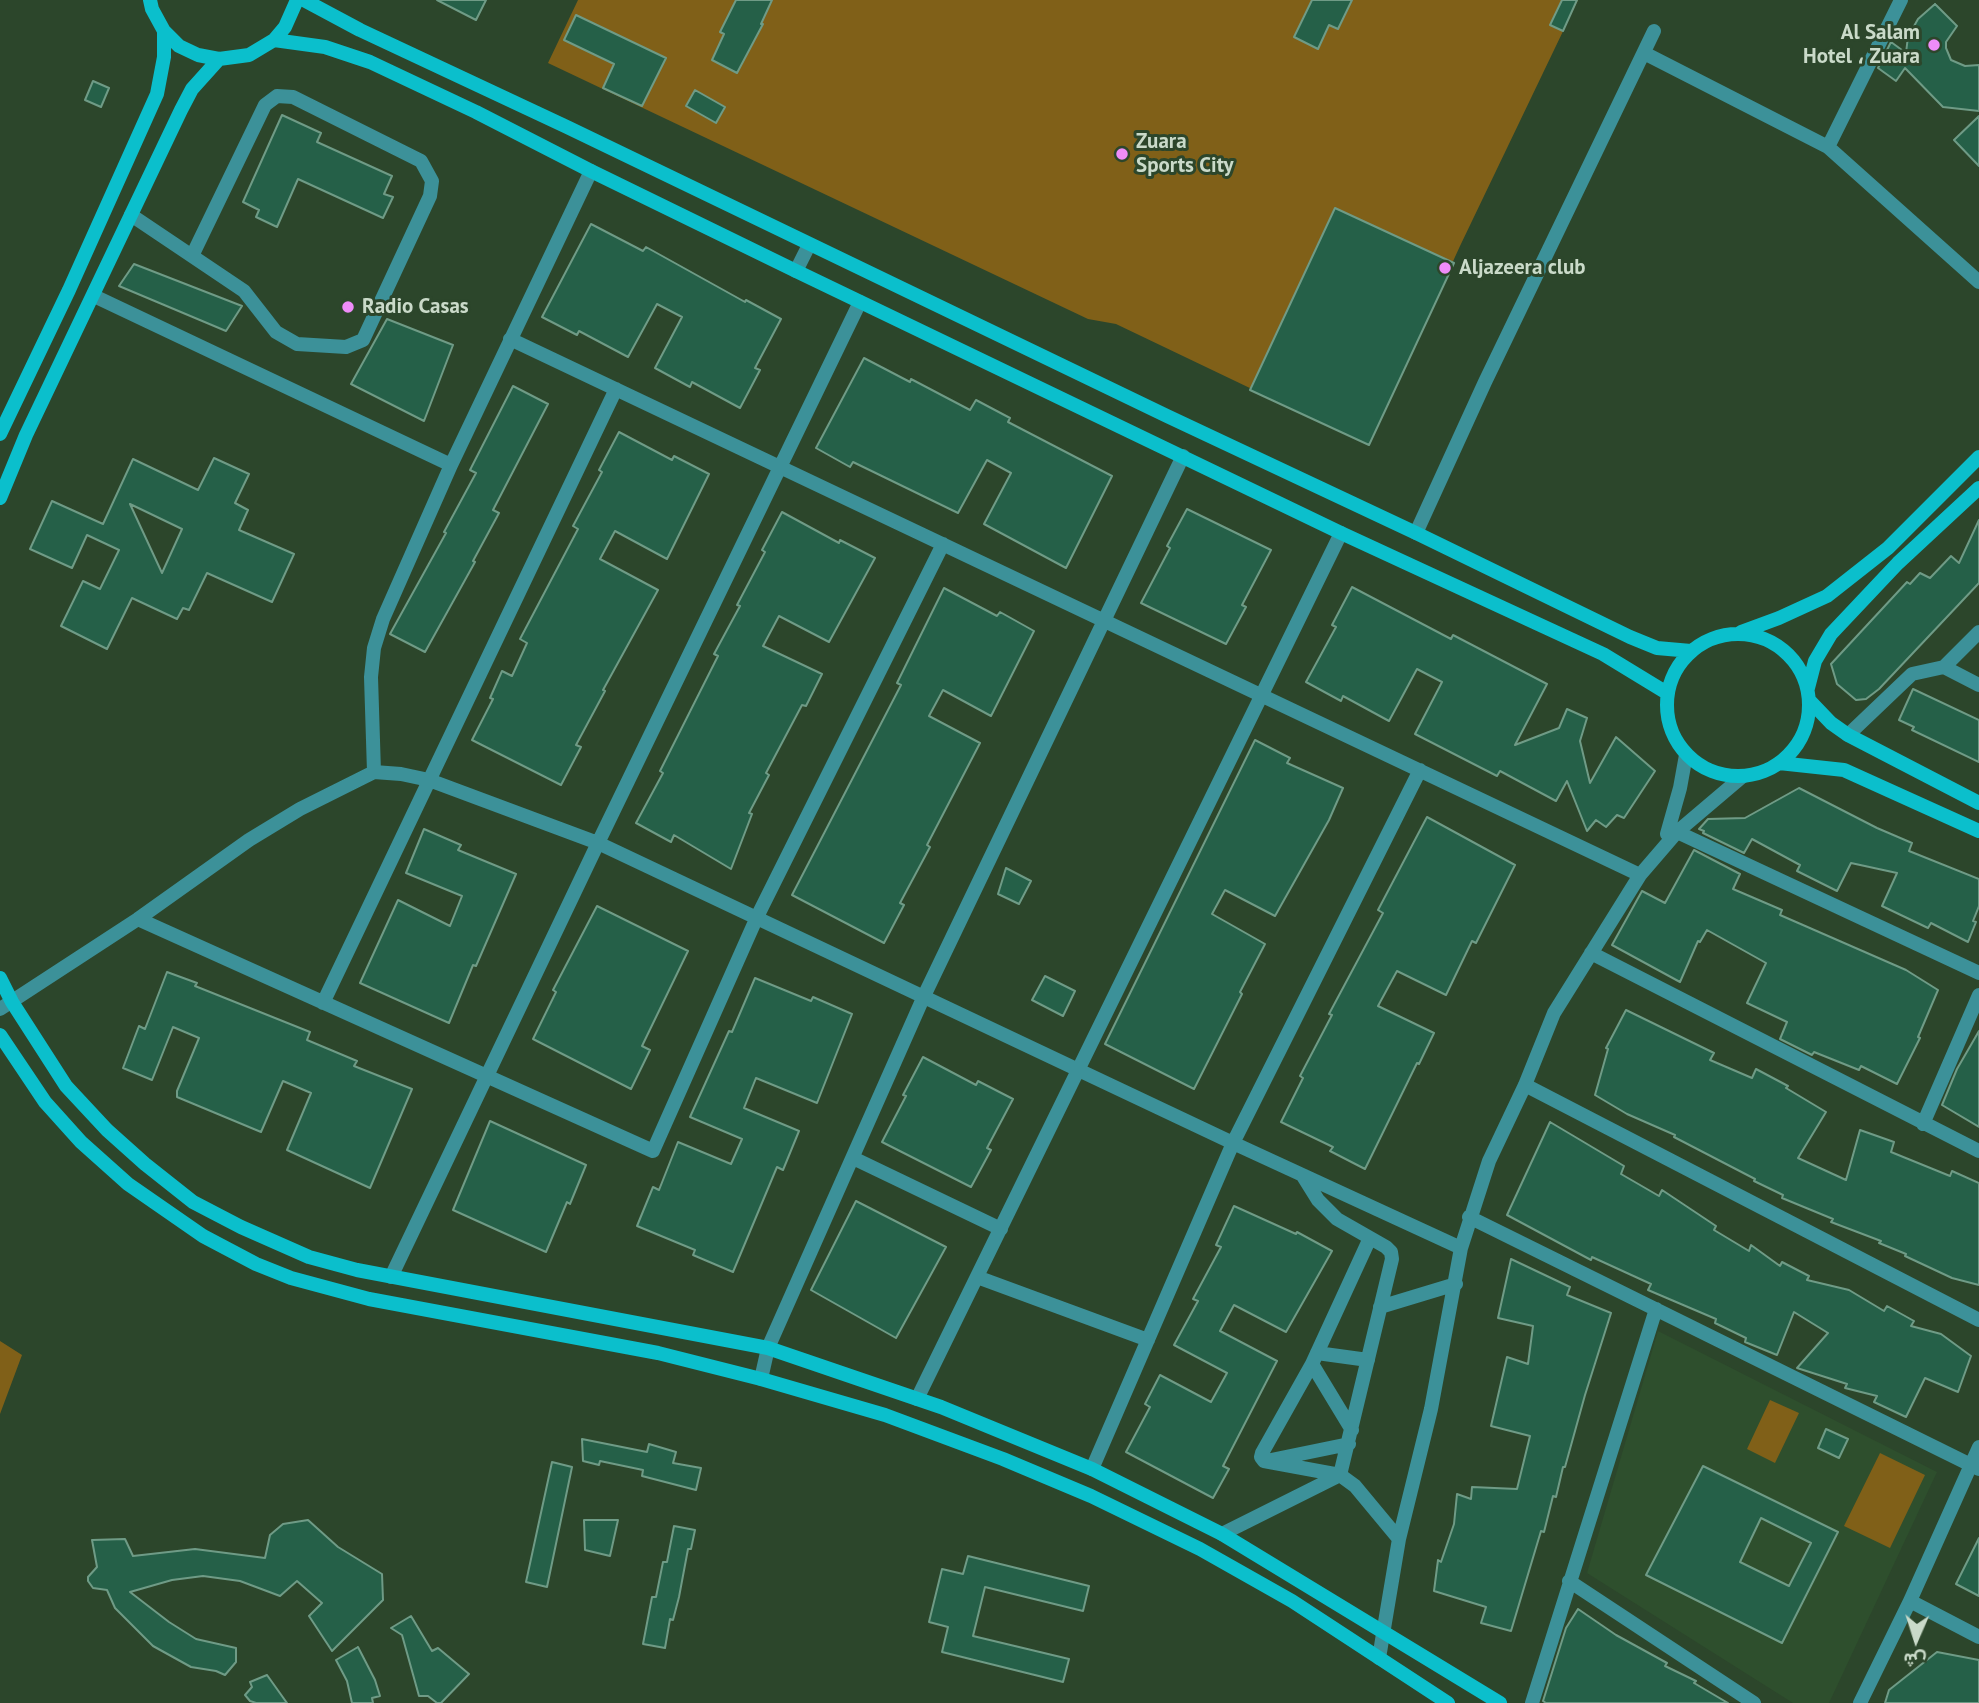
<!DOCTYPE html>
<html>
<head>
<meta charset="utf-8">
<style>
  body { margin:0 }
  #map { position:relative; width:1979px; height:1703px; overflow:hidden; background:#2c462b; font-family:"PT Sans",Vazirmatn,sans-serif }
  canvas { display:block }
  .north { position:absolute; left:1881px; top:1605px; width:70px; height:70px; -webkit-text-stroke:5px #2c462b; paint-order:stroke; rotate:183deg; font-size:19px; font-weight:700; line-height:28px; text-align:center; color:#cadac9 }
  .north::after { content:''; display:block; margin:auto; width:24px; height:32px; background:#cadac9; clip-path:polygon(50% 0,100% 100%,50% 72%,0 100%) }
</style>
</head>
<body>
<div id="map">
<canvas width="1979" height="1703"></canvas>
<div class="north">ش</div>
</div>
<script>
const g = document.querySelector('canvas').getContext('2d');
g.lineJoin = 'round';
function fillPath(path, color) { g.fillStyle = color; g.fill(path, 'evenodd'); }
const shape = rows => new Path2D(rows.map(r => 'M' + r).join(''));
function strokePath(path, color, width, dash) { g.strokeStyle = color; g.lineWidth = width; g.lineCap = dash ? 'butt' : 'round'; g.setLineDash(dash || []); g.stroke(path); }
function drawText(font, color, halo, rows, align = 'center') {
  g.font = font + ' "PT Sans",sans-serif'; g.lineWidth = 6; g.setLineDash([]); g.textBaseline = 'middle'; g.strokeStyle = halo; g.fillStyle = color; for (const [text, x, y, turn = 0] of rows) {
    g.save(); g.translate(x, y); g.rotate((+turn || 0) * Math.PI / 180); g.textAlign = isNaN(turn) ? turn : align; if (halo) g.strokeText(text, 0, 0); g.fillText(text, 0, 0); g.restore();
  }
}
fillPath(shape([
  [1658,1331,1937,1472,1829,1703,1793,1703,1587,1573]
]), '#2e4f2d');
fillPath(shape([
  [578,0,1578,0,1460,246,1369,445,1116,324,1088,319,548,63],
  [0,1341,22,1355,0,1414],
  [1770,1400,1799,1413,1775,1463,1747,1449],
  [1880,1453,1925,1475,1890,1548,1844,1526]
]), '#806018');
const building = shape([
  [437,0,486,0,476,20,437,0],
  [736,0,772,0,761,24,763,24,737,73,712,60,724,34,720,32,736,0],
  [1312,0,1352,0,1338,29,1329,25,1318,49,1294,37,1312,0],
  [1562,0,1577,0,1563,31,1550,25,1562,0],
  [1935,4,1957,26,1946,42,1946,48,1951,60,1965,66,1979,65,1979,111,1943,107,1905,68,1896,81,1878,68,1891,42,1906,53,1909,28,1913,28,1918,19,1935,4],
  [576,15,666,58,642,106,603,88,614,64,564,40,576,15],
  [93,81,109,88,101,107,85,100,93,81],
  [695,90,725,107,716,123,686,106,695,90],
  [282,115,321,133,317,142,392,176,384,194,393,197,383,218,298,179,277,227,256,217,259,210,243,202,282,115],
  [1979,116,1979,166,1954,140,1979,116],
  [1335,208,1454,263,1369,445,1250,390,1335,208],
  [591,224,643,251,646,247,745,302,746,300,781,319,755,368,760,370,740,408,692,382,690,387,655,368,682,317,657,304,628,357,579,331,577,335,542,317,591,224],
  [134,264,242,306,226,331,119,286,134,264],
  [387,319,453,345,424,421,351,384,387,319],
  [864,358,910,382,911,379,970,410,976,400,1010,418,1008,422,1112,476,1066,568,984,524,1011,473,987,460,958,513,853,462,850,467,816,448,864,358],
  [513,386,548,404,493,510,499,513,473,561,475,562,425,652,390,634,446,533,444,532,476,473,470,470,513,386],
  [619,432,672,460,674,456,709,474,667,559,615,531,600,559,658,590,603,690,605,691,576,745,581,747,561,785,472,740,493,699,490,698,502,671,512,676,527,643,520,639,578,529,573,526,602,472,599,470,619,432],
  [214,458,249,474,235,503,248,510,239,530,294,554,272,602,207,573,189,610,183,608,177,619,132,598,107,649,61,626,83,581,100,589,119,550,87,535,72,568,30,549,52,501,103,524,133,459,198,490,214,458],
  [130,504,182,529,162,573,130,504],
  [1187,509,1271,550,1242,605,1246,607,1226,644,1141,603,1170,548,1167,546,1187,509],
  [782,512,839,543,840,540,875,558,829,642,779,616,763,646,822,674,806,706,802,705,766,773,769,775,749,813,752,814,731,869,674,835,671,842,636,823,663,773,660,771,718,656,714,654,740,606,737,605,765,552,762,550,782,512],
  [1979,520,1979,583,1879,689,1866,699,1856,700,1837,684,1831,664,1907,582,1910,584,1920,573,1930,578,1951,556,1959,563,1979,520],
  [1352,587,1451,639,1453,635,1547,684,1515,745,1559,728,1567,709,1587,718,1580,741,1590,783,1616,737,1655,771,1624,818,1617,815,1606,827,1596,820,1587,831,1567,781,1556,801,1500,771,1497,776,1415,734,1442,682,1417,669,1389,721,1343,696,1341,701,1306,682,1336,627,1332,625,1352,587],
  [944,588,997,616,1000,612,1034,631,991,716,943,690,929,716,980,743,927,845,930,847,900,903,904,905,884,943,792,895,901,685,897,683,944,588],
  [1913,689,1979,720,1979,762,1912,730,1914,727,1899,720,1913,689],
  [1255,740,1290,758,1287,763,1343,788,1329,820,1275,916,1225,890,1212,914,1265,944,1240,992,1242,994,1194,1089,1105,1044,1255,740],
  [1799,788,1877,828,1912,843,1909,851,1979,879,1979,906,1973,921,1976,922,1968,942,1931,923,1928,928,1882,906,1897,873,1851,863,1837,891,1797,871,1800,865,1752,839,1744,853,1703,833,1704,831,1699,829,1708,819,1745,818,1799,788],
  [1427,817,1515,865,1476,943,1472,941,1446,995,1397,971,1378,1006,1434,1033,1419,1064,1417,1063,1365,1169,1330,1151,1333,1147,1281,1122,1303,1078,1300,1076,1332,1015,1329,1014,1383,913,1378,910,1427,817],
  [424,829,461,845,458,850,516,874,476,966,473,965,449,1023,360,983,398,900,450,926,462,896,406,873,424,829],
  [1694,850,1740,874,1733,889,1782,910,1780,915,1906,970,1938,990,1918,1037,1920,1038,1897,1084,1861,1066,1859,1070,1814,1052,1812,1055,1780,1039,1787,1022,1747,1003,1766,963,1707,930,1700,942,1698,941,1680,982,1612,945,1642,891,1665,903,1694,850],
  [1006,868,1031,881,1019,904,998,894,1006,868],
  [597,906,688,951,642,1046,650,1050,631,1089,533,1039,556,992,553,990,597,906],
  [167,972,197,983,195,986,310,1032,307,1040,357,1061,354,1066,412,1089,370,1188,287,1150,311,1093,283,1081,261,1132,177,1097,177,1091,199,1038,173,1027,152,1080,123,1068,139,1026,145,1029,167,972],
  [1045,976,1075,991,1063,1016,1032,1000,1045,976],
  [755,978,811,1001,813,997,852,1014,817,1103,756,1078,744,1108,799,1131,783,1170,777,1167,733,1272,693,1255,695,1250,637,1226,653,1187,659,1190,678,1142,731,1164,742,1139,690,1117,729,1031,732,1032,755,978],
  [1626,1010,1714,1053,1710,1060,1752,1078,1756,1069,1788,1086,1786,1088,1826,1112,1798,1158,1846,1180,1860,1130,1894,1142,1891,1152,1950,1176,1952,1171,1979,1183,1979,1285,1952,1278,1905,1256,1906,1254,1879,1243,1881,1241,1831,1222,1833,1219,1782,1198,1783,1195,1754,1181,1755,1179,1674,1137,1675,1135,1627,1114,1595,1095,1608,1049,1606,1048,1626,1010],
  [1979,1031,1979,1127,1942,1105,1957,1069,1979,1031],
  [923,1057,976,1085,978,1081,1013,1099,987,1148,991,1150,971,1187,882,1142,906,1096,903,1095,923,1057],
  [490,1121,586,1165,570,1204,567,1202,546,1252,453,1210,490,1121],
  [1550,1122,1624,1166,1621,1174,1659,1196,1662,1190,1716,1226,1714,1230,1749,1251,1751,1245,1780,1266,1782,1262,1809,1276,1807,1280,1849,1290,1884,1311,1887,1306,1914,1321,1911,1326,1941,1334,1971,1356,1958,1392,1925,1378,1906,1417,1874,1402,1877,1396,1845,1388,1847,1384,1797,1368,1828,1333,1794,1312,1777,1355,1745,1342,1746,1338,1715,1323,1716,1319,1648,1290,1651,1284,1592,1257,1591,1260,1507,1215,1550,1122],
  [856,1201,946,1247,896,1338,811,1290,856,1201],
  [1234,1206,1296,1234,1297,1232,1332,1251,1286,1332,1234,1305,1220,1331,1277,1361,1223,1466,1229,1469,1213,1498,1126,1452,1150,1407,1145,1404,1160,1375,1211,1402,1227,1373,1174,1345,1198,1301,1193,1299,1221,1247,1216,1245,1234,1206],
  [1511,1259,1570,1287,1567,1295,1611,1313,1585,1395,1565,1467,1563,1467,1556,1497,1553,1496,1544,1532,1541,1531,1511,1631,1481,1623,1486,1607,1434,1591,1438,1560,1441,1562,1454,1524,1457,1494,1471,1499,1472,1487,1517,1489,1530,1436,1491,1426,1507,1357,1528,1364,1533,1326,1498,1318,1511,1259],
  [1826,1429,1848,1439,1839,1458,1818,1448,1826,1429],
  [582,1439,647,1452,649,1444,676,1452,673,1463,701,1468,696,1490,642,1476,643,1470,600,1461,599,1465,583,1461,582,1439],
  [552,1462,572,1467,547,1587,526,1582,552,1462],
  [1703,1466,1838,1532,1782,1643,1646,1575,1703,1466],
  [1761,1518,1811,1543,1789,1586,1740,1562,1761,1518],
  [308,1520,338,1547,382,1574,383,1600,332,1651,309,1616,322,1603,297,1581,280,1596,240,1581,203,1576,172,1580,130,1592,169,1622,196,1639,236,1648,236,1662,225,1675,216,1671,191,1667,153,1646,115,1608,107,1590,93,1588,88,1581,88,1577,97,1567,92,1540,125,1539,133,1556,195,1549,265,1558,270,1535,283,1524,308,1520],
  [584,1520,618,1520,610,1556,585,1550,584,1520],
  [674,1526,695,1530,691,1549,688,1549,679,1597,673,1620,670,1619,665,1648,643,1644,652,1597,656,1597,663,1562,667,1562,674,1526],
  [1979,1538,1979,1596,1956,1584,1979,1538],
  [968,1556,1089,1586,1083,1611,985,1587,973,1636,1069,1659,1063,1682,942,1652,948,1627,929,1622,942,1569,963,1574,968,1556],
  [1578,1609,1616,1635,1667,1663,1665,1666,1696,1681,1694,1683,1728,1703,1546,1703,1543,1701,1566,1628,1578,1609],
  [411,1616,432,1651,438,1648,469,1674,441,1703,437,1703,428,1696,419,1696,402,1635,391,1628,411,1616],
  [358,1647,375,1680,380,1696,372,1698,373,1703,352,1703,347,1681,336,1660,358,1647],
  [1937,1652,1979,1660,1979,1703,1885,1703,1889,1690,1937,1652],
  [267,1675,287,1703,256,1703,250,1701,245,1695,252,1687,250,1682,267,1675]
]);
fillPath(building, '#256048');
strokePath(building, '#6f9b86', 2);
strokePath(shape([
  [1644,53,1828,147,1979,282],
  [1828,147,1901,0],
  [131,215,192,256,244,291,276,332,297,344,346,347,363,340,430,196,432,181,421,161,293,97,277,96,265,105,192,256],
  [796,271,809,245],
  [94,296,451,465],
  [510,339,1640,875],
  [1416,533,1485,382,1654,31],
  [1944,667,1979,685],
  [1848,735,1912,674,1944,667,1979,632],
  [374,772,371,677,374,648,383,619,451,465,591,171],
  [1671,826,1677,832,1979,973],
  [1667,834,1680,788,1686,755],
  [138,919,653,1151,757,917,943,544],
  [1591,953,1979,1151],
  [323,1003,616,389],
  [0,1009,138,919,249,840,300,809,374,772,401,774,429,780,598,843,1233,1143,1461,1248],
  [1525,1085,1979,1320],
  [1923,1124,1979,995],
  [853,1158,1001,1229],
  [1469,1217,1979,1469],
  [391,1277,598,843,860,302],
  [977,1277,1148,1340],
  [1380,1307,1456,1284],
  [1317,1353,1368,1360],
  [1312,1364,1352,1430],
  [761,1379,768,1348,924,996,1183,456],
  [917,1399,1341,533],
  [1271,1460,1349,1444],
  [1264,1461,1340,1475,1392,1259,1391,1252,1386,1247,1337,1219,1318,1200,1303,1176],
  [1264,1461,1261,1457,1262,1453,1312,1364,1370,1238],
  [1092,1469,1233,1143,1420,770],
  [1222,1534,1340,1475,1355,1486,1399,1539],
  [1569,1581,1754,1703],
  [1910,1601,1979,1637],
  [1379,1658,1399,1539,1431,1409,1461,1248,1489,1161,1525,1085,1554,1013,1640,875,1677,832,1743,776],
  [1532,1703,1656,1309],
  [1860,1703,1910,1601,1979,1447]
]), '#3c9199', 14);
strokePath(shape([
  [150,0,152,9,164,31,179,46,198,55,219,59,249,55,274,40,285,27,297,0],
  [304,0,360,30,567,127,1167,416,1416,533,1630,637,1657,648,1691,651],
  [274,40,325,47,370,62,476,112,591,171,796,271,1341,533,1603,654,1667,693],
  [0,434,69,290,157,94,164,57,164,31],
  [0,498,26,435,181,110,192,89,219,59],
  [1741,632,1779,618,1827,596,1888,548,1979,457],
  '1667 705a71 71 0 1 1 142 0a71 71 0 1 1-142 0Z',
  [1808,688,1815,661,1831,634,1898,563,1979,488],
  [1809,700,1831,723,1848,735,1979,803],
  [1779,763,1844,770,1979,831],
  [0,978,12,1002,66,1086,107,1130,145,1164,193,1202,241,1227,309,1257,357,1270,768,1348,941,1407,1092,1469,1222,1534,1500,1703],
  [0,1035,45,1102,81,1142,128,1184,203,1236,256,1264,291,1278,369,1299,658,1353,761,1379,885,1415,1003,1459,1091,1496,1200,1549,1292,1601,1448,1703]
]), '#0bbfcc', 14);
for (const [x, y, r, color] of [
  [1934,45,7,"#ee8cf8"],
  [1122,154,7,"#ee8cf8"],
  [1445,268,7,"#ee8cf8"],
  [348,307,7,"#ee8cf8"]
]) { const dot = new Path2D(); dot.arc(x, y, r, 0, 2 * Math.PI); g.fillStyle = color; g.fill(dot); strokePath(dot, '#2c462b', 2.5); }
drawText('bold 21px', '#cadac9', '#2c462b', [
  ["Al Salam",1920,33,"right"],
  ["Hotel ، Zuara",1920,57,"right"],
  ["Zuara",1136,142],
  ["Sports City",1136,166],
  ["Aljazeera club",1459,268],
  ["Radio Casas",362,307]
], 'left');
</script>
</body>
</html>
